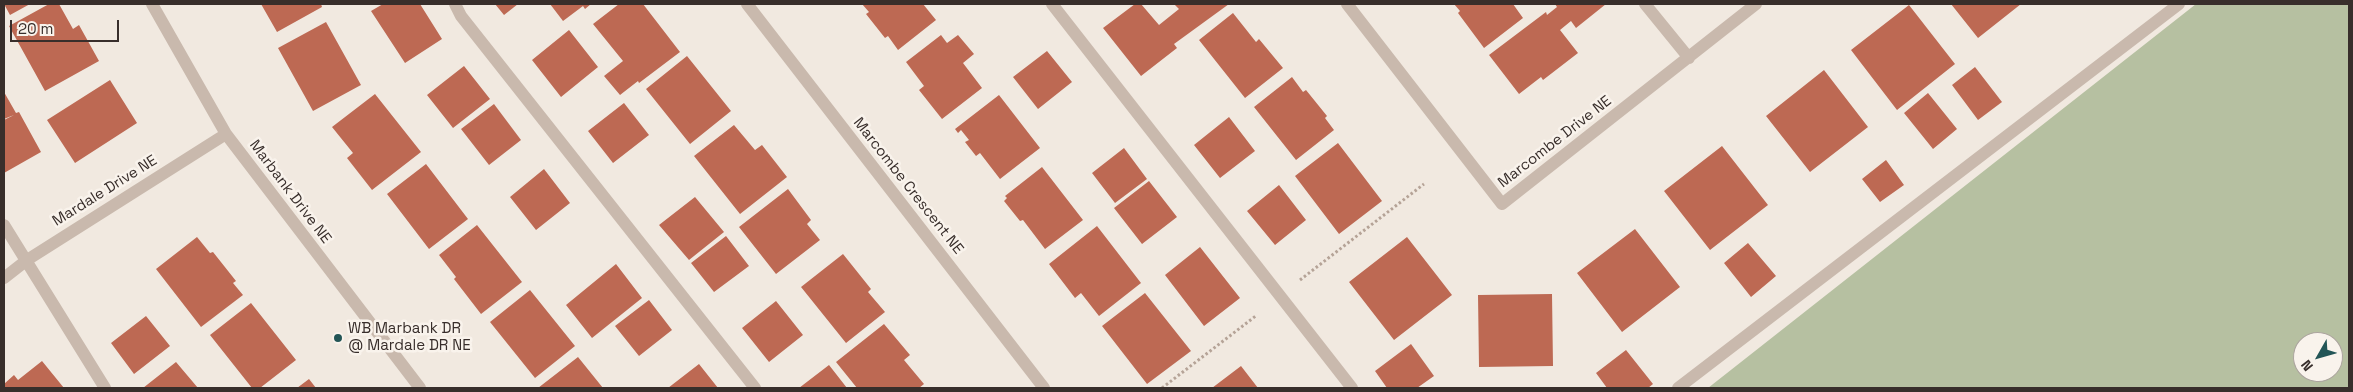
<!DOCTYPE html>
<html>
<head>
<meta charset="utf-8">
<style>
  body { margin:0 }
  #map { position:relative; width:2353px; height:392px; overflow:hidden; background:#f1e9e0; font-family:"Space Grotesk",sans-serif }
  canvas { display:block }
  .frame { position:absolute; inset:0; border:5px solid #382e2b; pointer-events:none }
  .north { position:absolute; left:2293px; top:332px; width:50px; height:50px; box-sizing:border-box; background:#f9f3ec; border:1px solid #aca49f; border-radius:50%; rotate:232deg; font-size:14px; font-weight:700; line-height:20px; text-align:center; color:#382e2b }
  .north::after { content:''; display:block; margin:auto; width:18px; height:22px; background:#235556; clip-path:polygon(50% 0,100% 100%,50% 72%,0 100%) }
  .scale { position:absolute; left:10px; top:20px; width:109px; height:22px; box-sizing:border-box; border:2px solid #382e2b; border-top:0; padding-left:6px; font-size:15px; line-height:18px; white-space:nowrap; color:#382e2b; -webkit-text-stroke:4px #f9f3ec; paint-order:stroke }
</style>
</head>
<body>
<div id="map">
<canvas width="2353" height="392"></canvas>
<div class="frame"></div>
<div class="north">N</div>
<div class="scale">20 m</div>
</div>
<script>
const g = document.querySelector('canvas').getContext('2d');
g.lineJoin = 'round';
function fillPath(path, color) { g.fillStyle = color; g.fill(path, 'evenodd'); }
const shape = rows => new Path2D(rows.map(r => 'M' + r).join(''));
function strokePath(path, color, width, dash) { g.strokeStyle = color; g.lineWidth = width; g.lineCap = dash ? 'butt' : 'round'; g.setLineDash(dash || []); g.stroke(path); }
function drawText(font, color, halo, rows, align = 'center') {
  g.font = font + ' "Space Grotesk",sans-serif'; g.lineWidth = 5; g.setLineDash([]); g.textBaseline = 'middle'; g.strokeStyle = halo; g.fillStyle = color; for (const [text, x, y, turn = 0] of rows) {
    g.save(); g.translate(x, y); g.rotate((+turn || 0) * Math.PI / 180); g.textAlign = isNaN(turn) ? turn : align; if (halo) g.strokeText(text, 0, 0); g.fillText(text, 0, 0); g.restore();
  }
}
fillPath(shape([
  [2196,4,2349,4,2349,388,1708,388],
  [2303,342,2333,342,2333,372,2303,372]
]), '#b6c0a1');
fillPath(shape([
  [4,4,30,4,10,15],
  [49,4,59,4,73,29,79,25,99,61,45,91,9,26],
  [261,4,321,4,322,7,277,32],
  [383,4,420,4,442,39,405,63,371,11],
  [495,4,518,4,504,15],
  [550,4,591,4,585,9,583,6,563,21],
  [619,4,643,4,680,52,639,83,638,81,620,95,604,76,623,61,593,24],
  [862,4,923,4,936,20,898,50,888,36,885,38,866,14,869,12],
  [1135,4,1141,4,1159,25,1179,9,1174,4,1229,4,1174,44,1177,48,1141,76,1103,28],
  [1454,4,1513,4,1523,18,1484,48,1458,13,1460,11],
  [1555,4,1606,4,1576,28,1571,21,1560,30,1578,53,1543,80,1541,77,1519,94,1489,55,1546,12,1547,15,1557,7],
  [1951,4,2021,4,1978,38],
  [1909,5,1955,64,1897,110,1851,50],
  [1233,13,1256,42,1259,39,1283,68,1245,98,1199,40],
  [326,22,361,85,313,111,278,48],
  [569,30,598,67,561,97,532,60],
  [941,35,947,43,958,35,974,54,963,63,982,88,942,119,919,90,924,86,906,62],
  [1047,51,1072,82,1038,109,1013,77],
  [687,56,731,111,690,144,646,89],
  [464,66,490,99,453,128,427,95],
  [1975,67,2002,102,1978,120,1952,85],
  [1824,70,1868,127,1810,172,1766,116],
  [1292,77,1303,92,1306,90,1327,116,1325,118,1334,130,1296,160,1254,107],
  [110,80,137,123,75,163,47,120],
  [4,92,16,113,19,112,41,152,4,173,4,120,14,115,4,119],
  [1928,93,1957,129,1933,149,1904,113],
  [375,94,421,152,372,190,347,158,353,153,332,127],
  [999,95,1040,148,1000,179,980,153,976,156,965,142,969,140,961,130,958,133,955,129],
  [624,103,649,135,613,163,588,131],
  [494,104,521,140,489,165,461,129],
  [1229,117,1255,151,1220,178,1194,145],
  [734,125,755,150,762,145,787,177,740,214,694,156],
  [1338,143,1382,201,1339,234,1295,176],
  [1722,146,1768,205,1710,250,1664,191],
  [1124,148,1147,179,1115,203,1092,173],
  [1886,160,1904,185,1880,202,1862,179],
  [426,164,468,219,429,249,387,194],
  [1042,167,1083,220,1045,249,1023,220,1020,221,1004,201,1007,198,1005,196],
  [544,169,570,203,536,230,510,197],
  [1149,181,1177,217,1142,244,1114,208],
  [1279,185,1306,220,1275,245,1247,211],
  [788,189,811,220,807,224,820,240,776,274,739,227],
  [695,197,724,232,689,260,659,225],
  [477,225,522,282,481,314,454,279,456,277,439,255],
  [1097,226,1141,283,1099,316,1081,293,1075,298,1049,264],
  [1635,229,1680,287,1622,332,1577,273],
  [726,236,749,266,714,292,691,263],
  [197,237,210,253,213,252,236,281,233,283,243,295,201,327,156,269],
  [1407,237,1452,295,1394,340,1349,282],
  [1748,243,1776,276,1751,297,1724,263],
  [1200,247,1240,298,1204,326,1165,275],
  [843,254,871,289,868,292,885,312,846,343,801,287],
  [616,264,642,298,592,338,566,305],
  [530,290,575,346,535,378,490,322],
  [1145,293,1191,351,1147,384,1102,326],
  [1552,294,1553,366,1479,367,1478,295],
  [649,300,672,330,639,356,615,326],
  [776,301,803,335,769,362,742,328],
  [251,303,296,360,260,388,252,388,210,335],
  [146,316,170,346,134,374,111,343],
  [884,324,910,355,904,360,924,384,919,388,857,388,836,362],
  [1411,344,1434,376,1417,388,1387,388,1375,371],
  [1626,350,1653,384,1648,388,1607,388,1596,373],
  [578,357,603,388,538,388],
  [42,361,64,388,4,388,4,384,14,375,18,380],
  [176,362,198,388,143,388],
  [699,364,718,388,668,388],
  [829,365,847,388,799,388],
  [1241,366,1258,388,1212,388],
  [309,379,316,388,297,388]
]), '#bd6953');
strokePath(shape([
  [1300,280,1424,184],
  [1162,388,1257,315]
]), '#b5a397', 3, [2.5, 2.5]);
strokePath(shape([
  [152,4,226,134,420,388],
  [455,4,461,16,755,388],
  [747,4,1044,388],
  [1052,4,1352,388],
  [1347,4,1502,204,1756,4],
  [1645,4,1689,58],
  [4,225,105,388],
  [4,278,27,260,226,134],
  [1678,388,2179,4]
]), '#c9b9ad', 12);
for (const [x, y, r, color] of [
  [338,338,5,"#235556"]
]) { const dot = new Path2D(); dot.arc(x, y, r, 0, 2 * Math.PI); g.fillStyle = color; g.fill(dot); strokePath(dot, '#f9f3ec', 2); }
drawText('15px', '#382e2b', '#f9f3ec', [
  ["Marcombe Drive NE",1555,142,-38],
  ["Marcombe Crescent NE",908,186,52],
  ["Mardale Drive NE",105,191,-32],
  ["Marbank Drive NE",290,192,53]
]);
drawText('15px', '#382e2b', '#f9f3ec', [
  ["WB Marbank DR",348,329],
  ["@ Mardale DR NE",348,346]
], 'left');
</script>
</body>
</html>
